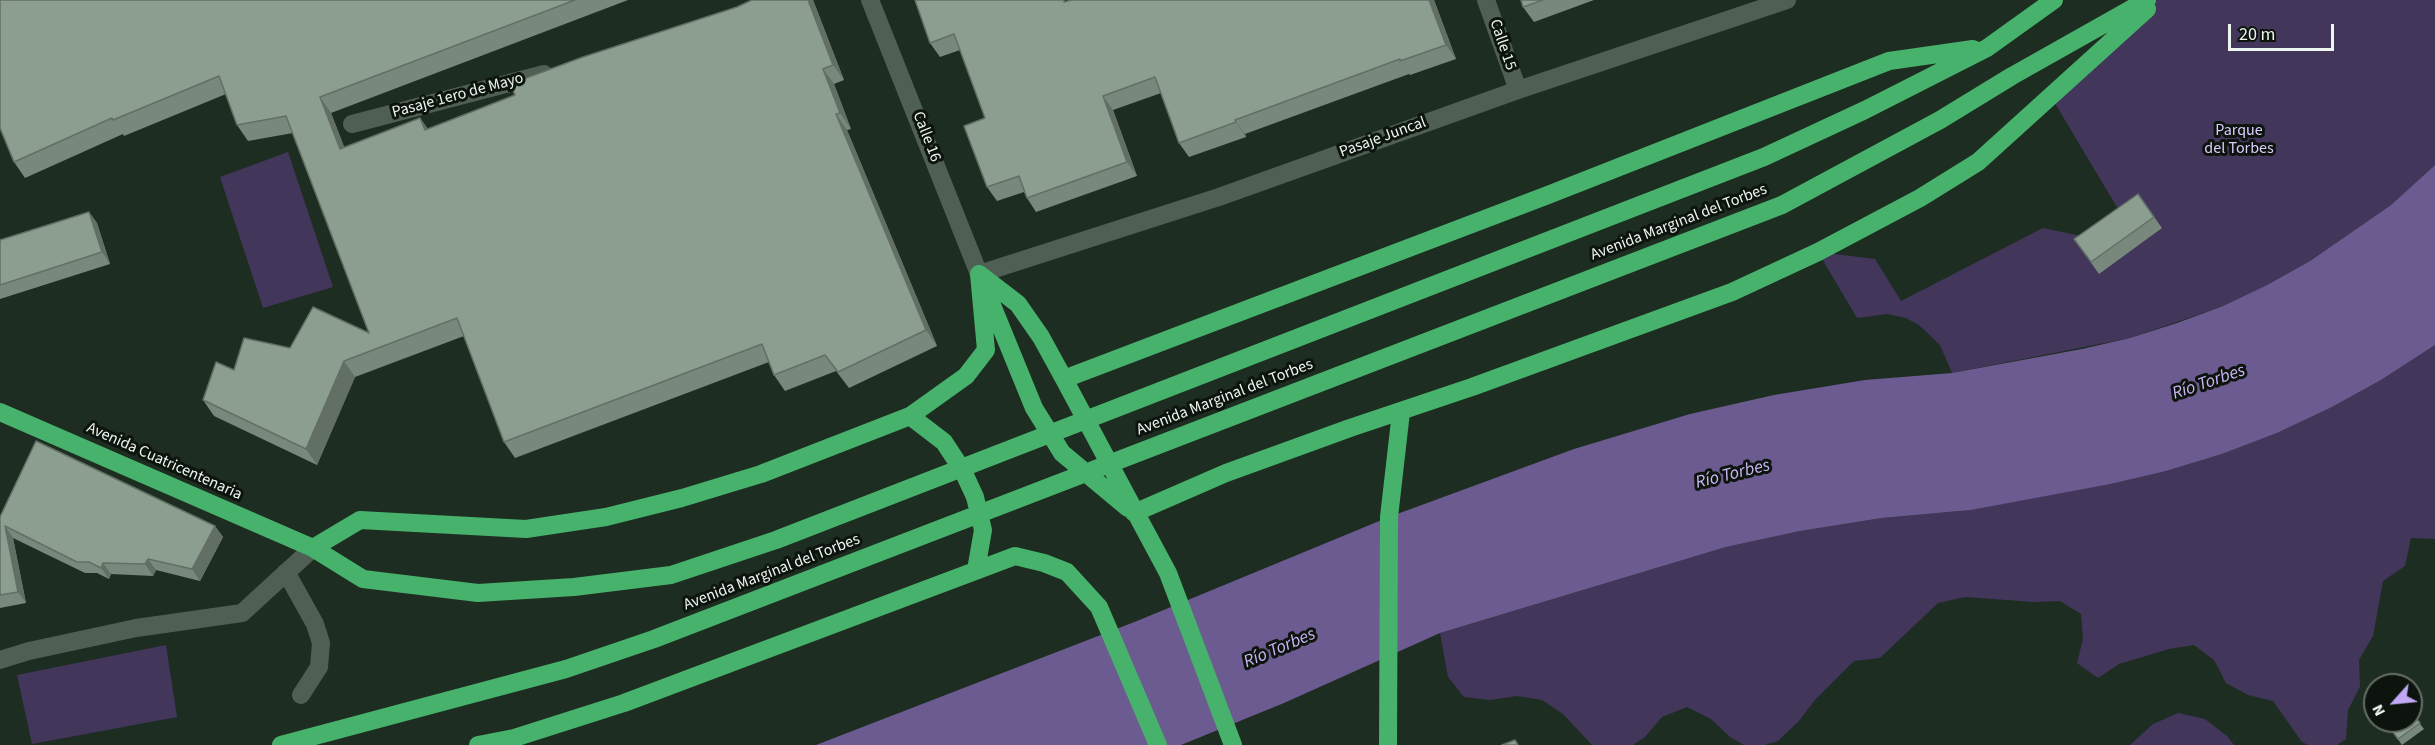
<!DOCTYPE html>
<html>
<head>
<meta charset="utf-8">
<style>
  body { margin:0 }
  #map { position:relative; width:2435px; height:745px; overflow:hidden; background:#1e2d22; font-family:"Source Sans 3",sans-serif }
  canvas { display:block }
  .north { position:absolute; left:2363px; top:673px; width:60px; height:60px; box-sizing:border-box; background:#0d140e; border:2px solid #676e68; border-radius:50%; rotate:243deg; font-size:16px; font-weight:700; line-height:24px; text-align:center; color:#edf6ef }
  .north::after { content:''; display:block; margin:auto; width:21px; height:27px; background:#c0a8f4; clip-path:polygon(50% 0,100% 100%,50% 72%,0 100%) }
  .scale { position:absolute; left:2228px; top:24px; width:106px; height:27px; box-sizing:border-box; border:3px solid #edf6ef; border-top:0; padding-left:8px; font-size:18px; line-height:21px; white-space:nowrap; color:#edf6ef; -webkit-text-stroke:4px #0d140e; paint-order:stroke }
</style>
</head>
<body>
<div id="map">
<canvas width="2435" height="745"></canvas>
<div class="north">N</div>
<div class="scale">20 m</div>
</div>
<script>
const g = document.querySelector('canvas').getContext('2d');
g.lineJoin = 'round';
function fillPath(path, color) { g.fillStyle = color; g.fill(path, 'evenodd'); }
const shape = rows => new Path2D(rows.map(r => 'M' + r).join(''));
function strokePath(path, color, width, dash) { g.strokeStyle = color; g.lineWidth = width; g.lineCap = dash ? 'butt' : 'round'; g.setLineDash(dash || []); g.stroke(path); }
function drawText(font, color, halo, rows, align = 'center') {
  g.font = font + ' "Source Sans 3",sans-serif'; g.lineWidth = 6; g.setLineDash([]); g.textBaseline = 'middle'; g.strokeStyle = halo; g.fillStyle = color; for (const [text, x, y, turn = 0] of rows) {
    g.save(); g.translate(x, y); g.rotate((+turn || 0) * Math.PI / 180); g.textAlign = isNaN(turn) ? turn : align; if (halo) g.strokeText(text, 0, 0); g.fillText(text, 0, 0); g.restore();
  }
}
fillPath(shape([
  [2157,0,2435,0,2435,165,2391,205,2310,261,2267,285,2223,306,2130,338,1952,373,1940,345,1919,325,1906,318,1887,314,1857,318,1818,252,1875,259,1901,301,2043,228,2091,238,2121,214,2050,95],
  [288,152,333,287,263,308,220,177],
  [2435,345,2435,539,2411,538,2405,566,2383,581,2373,636,2359,660,2360,687,2348,710,2346,739,2337,745,2308,745,2302,742,2273,701,2248,695,2226,683,2214,660,2194,645,2169,649,2119,664,2098,678,2077,663,2083,639,2081,614,2060,601,2034,602,1965,597,1938,603,1880,658,1854,661,1815,700,1798,722,1778,741,1765,745,1744,745,1730,737,1711,719,1687,707,1662,717,1645,737,1633,745,1592,745,1563,714,1542,700,1517,696,1490,700,1464,697,1448,677,1440,633,1726,547,1800,531,1882,518,1971,510,2166,471,2222,454,2277,433,2330,408,2381,380],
  [166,645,177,717,32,744,17,675],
  [2178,713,2205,719,2227,736,2234,745,2130,745,2153,724]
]), '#42365b');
fillPath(shape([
  [2435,165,2435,345,2381,380,2330,408,2277,433,2222,454,2166,471,2110,484,1971,510,1882,518,1800,531,1726,547,1440,633,1284,703,1181,745,816,745,1137,621,1389,517,1574,449,1690,414,1774,395,1865,380,1952,373,2082,349,2130,338,2177,323,2223,306,2267,285,2310,261,2391,205]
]), '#6c5b90');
strokePath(shape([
  [870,0,979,274,1219,197,1518,90,1787,0],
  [1486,0,1518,90],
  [352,124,544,74],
  [286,572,315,624,321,643,319,667,301,695],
  [0,660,29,651,136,628,242,613,313,548]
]), '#4f5f53', 18);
strokePath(shape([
  [979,274,1018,304,1041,337,1064,379,1168,573,1233,745],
  [987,293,1034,408,1062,453,1128,508],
  [1064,379,1548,195,1889,61,1973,49],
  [0,412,313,548,363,579,478,593,574,587,671,575,776,540,1764,157,1865,110,1987,48,2054,0],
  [910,416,944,442,963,471,975,497,983,530,976,570],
  [1134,513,1226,473,1350,428,1472,387,1732,292,1818,252,1920,198,1978,162,2147,9],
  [313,548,360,520,526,529,606,517,682,498,761,474,910,416,966,376,986,350,979,274],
  [281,745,566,669,654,639,1782,205,1940,120,2012,76,2147,0],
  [478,745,514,738,624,703,1015,556,1044,563,1067,572,1099,607,1158,745],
  [1388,745,1389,517,1401,412]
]), '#47b26b', 18);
fillPath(shape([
  [0,0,628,0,331,113,344,147,420,118,428,129,515,95,737,7,752,0,813,0,844,80,834,84,851,129,847,130,937,346,849,388,836,371,785,391,774,375,769,362,515,458,504,442,464,336,355,377,317,465,214,416,203,400,234,370,290,348,369,333,293,133,248,141,237,125,226,94,124,136,123,134,25,178,14,162],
  [915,0,1069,1,1071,0,1434,0,1456,59,1410,75,1409,74,1245,134,1246,137,1189,157,1179,143,1161,93,1113,110,1137,176,1036,212,1027,198,1024,192,997,201,987,187,985,118,960,50,940,57,930,43],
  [1521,0,1594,0,1534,22,1523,7],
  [2138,194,2162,228,2099,274,2074,239],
  [89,212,97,223,110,264,0,299,0,240],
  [0,517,215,526,223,537,200,581,156,570,153,576,111,574,109,579,97,573,85,573,13,538,26,603,0,608],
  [2411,712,2424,729,2402,745,2385,721]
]), '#78887c');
fillPath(shape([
  [808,0,813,0,844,80,833,65],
  [1429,0,1434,0,1456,59,1446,45],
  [823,69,834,84,851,129,840,113],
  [1103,96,1113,110,1137,176,1127,162],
  [320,97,331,113,351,164,340,149],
  [836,114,847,130,937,346,926,330],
  [420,118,431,134,425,130],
  [1235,120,1245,134,1246,137,1236,122],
  [89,212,97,223,110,264,102,252],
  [344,361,355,377,317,465,306,449],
  [5,526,13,538,26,603,18,592],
  [215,526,223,537,200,581,192,569],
  [148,559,156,570,153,576,145,564],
  [103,563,111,574,109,579,101,568]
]), '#626f65');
const building = shape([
  [0,0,575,0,320,97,340,149,420,118,425,130,515,95,510,84,583,57,737,7,752,0,808,0,833,65,823,69,840,113,836,114,926,330,838,372,825,355,774,375,762,344,504,442,457,318,344,361,306,449,203,400,216,362,234,370,244,338,290,348,313,307,369,333,286,116,237,125,219,76,113,120,112,118,14,162,0,128,0,0],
  [915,0,1064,0,1064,2,1071,0,1429,0,1446,45,1400,61,1400,59,1235,120,1236,122,1179,143,1155,77,1103,96,1127,162,1027,198,1019,176,987,187,964,126,985,118,954,34,930,43,915,0],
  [1521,0,1543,0,1523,7,1521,0],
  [2138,194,2154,217,2091,262,2074,239,2138,194],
  [89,212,102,252,0,285,0,240,89,212],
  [36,441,215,526,192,569,148,559,145,564,103,563,101,568,89,562,77,562,5,526,18,592,0,595,0,517,36,441],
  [2411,712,2420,723,2398,739,2385,721,2411,721,2411,712],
  [1515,740,1518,745,1502,745,1515,740]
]);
fillPath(building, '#8c9e90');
strokePath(building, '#626f65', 1.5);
drawText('16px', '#edf6ef', '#0d140e', [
  ["Calle 15",1502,45,71],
  ["Pasaje 1ero de Mayo",458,96,-15],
  ["Calle 16",926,137,69],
  ["Pasaje Juncal",1383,138,-20],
  ["Avenida Marginal del Torbes",1679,223,-21],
  ["Avenida Marginal del Torbes",1225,398,-21],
  ["Avenida Cuatricentenaria",164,462,24],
  ["Avenida Marginal del Torbes",772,573,-21]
]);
drawText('16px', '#dbcdff', '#0d140e', [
  ["Parque",2239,131],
  ["del Torbes",2239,149]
]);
drawText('italic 18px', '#cab6f7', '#0d140e', [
  ["Río Torbes",2209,383,-19],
  ["Río Torbes",1733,475,-14],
  ["Río Torbes",1280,649,-23]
]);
</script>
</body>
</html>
